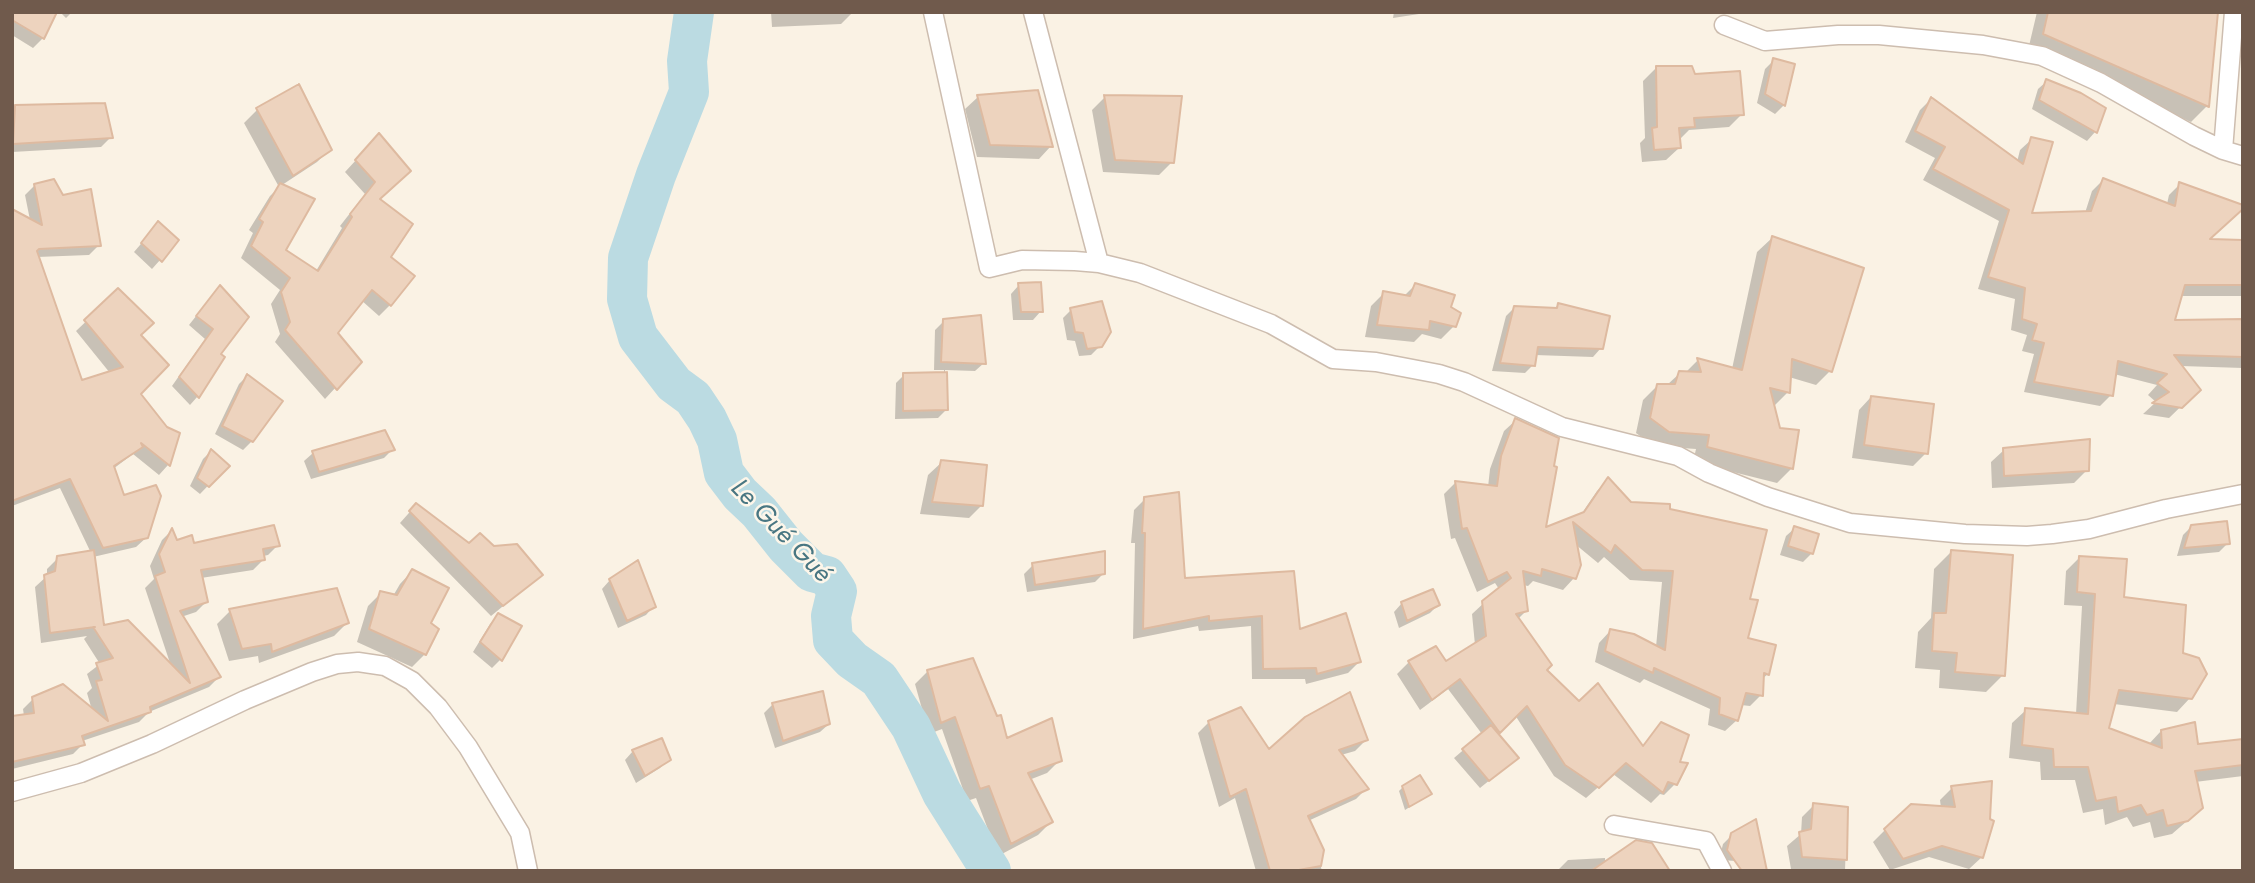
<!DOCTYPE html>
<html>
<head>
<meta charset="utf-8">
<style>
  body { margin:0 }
  #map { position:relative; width:2255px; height:883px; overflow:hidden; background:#faf2e4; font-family:Jost,sans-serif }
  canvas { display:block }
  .frame { position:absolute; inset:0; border:14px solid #705a4c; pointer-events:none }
</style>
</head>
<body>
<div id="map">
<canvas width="2255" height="883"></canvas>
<div class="frame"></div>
</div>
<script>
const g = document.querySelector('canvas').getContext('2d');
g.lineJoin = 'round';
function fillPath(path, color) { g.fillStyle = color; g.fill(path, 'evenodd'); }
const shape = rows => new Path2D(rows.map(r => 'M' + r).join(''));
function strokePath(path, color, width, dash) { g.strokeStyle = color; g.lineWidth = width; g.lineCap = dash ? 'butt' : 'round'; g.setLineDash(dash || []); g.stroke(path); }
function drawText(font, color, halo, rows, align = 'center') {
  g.font = font + ' Jost,sans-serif'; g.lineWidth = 5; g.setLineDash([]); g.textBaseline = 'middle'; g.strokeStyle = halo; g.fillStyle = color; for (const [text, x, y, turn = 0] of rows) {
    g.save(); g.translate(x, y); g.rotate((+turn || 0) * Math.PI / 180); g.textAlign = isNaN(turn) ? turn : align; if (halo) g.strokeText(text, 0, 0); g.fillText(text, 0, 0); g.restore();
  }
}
fillPath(shape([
  [12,12,43,38,33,48,12,35],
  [60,12,72,12,66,18],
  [771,12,853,12,841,24,772,27],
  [1394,12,1432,12,1393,18],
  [2037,12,2216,12,2207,106,2191,122,2028,50],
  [1774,60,1793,65,1784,105,1775,114,1757,103,1765,69],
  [1656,68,1694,76,1742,114,1729,127,1689,130,1680,139,1679,148,1666,160,1642,162,1640,143,1645,138,1643,81],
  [2047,81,2104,109,2095,132,2087,141,2032,109,2038,89],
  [298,87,330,149,317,162,282,185,284,251,316,271,342,228,340,226,365,194,345,172,369,146,388,257,390,305,379,316,361,300,336,333,359,362,325,399,275,342,280,334,271,304,280,290,241,258,253,233,249,230,270,196,279,187,244,123,257,110],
  [978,97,1051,146,1039,159,977,157,965,109],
  [1105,97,1172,162,1159,175,1103,172,1092,110],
  [1931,99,2017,162,2020,150,2032,139,2030,215,2085,213,2092,191,2103,180,2167,204,2169,195,2180,184,2207,241,2243,242,2243,296,2180,296,2173,321,2243,321,2243,368,2181,366,2199,389,2169,418,2143,414,2156,402,2148,395,2157,385,2114,374,2111,395,2100,406,2024,392,2034,354,2022,351,2027,335,2011,330,2015,299,1978,289,1999,221,1923,180,1935,158,1905,142,1920,110],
  [16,107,111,137,101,147,12,152,12,111],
  [34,186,99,245,89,255,37,257,80,382,110,373,76,331,118,291,139,336,139,394,166,429,178,434,168,465,159,475,133,454,113,469,123,498,147,537,136,547,93,557,103,627,171,666,145,588,154,579,150,566,162,540,171,531,175,542,192,545,278,545,268,555,263,556,263,560,253,570,201,578,206,602,196,612,181,617,219,677,209,687,149,712,139,722,82,741,83,744,73,754,12,769,12,718,24,716,23,709,33,699,92,710,87,693,92,688,87,674,100,664,84,639,87,636,41,643,35,587,47,576,47,569,58,558,91,553,60,488,12,506,12,211,30,220,25,195],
  [158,224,177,241,152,269,134,252],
  [1772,238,1830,371,1816,385,1789,377,1788,392,1773,407,1792,468,1777,483,1693,462,1696,449,1654,446,1636,433,1643,400,1658,385,1667,385,1680,373,1685,373,1698,360,1732,369,1757,252],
  [1019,285,1041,311,1033,320,1013,320,1011,294],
  [1415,285,1449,308,1454,326,1441,339,1422,334,1414,342,1365,337,1371,306,1384,293,1403,297],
  [212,296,219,355,198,396,190,405,172,386,205,339,189,325],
  [1558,305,1601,348,1593,357,1535,355,1533,365,1525,373,1492,371,1506,316,1515,307,1554,309],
  [1071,310,1100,346,1091,355,1079,356,1075,341,1067,340,1063,318],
  [944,321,984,363,975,371,945,370,946,410,938,418,895,419,896,383,904,375,944,373,944,370,934,370,935,330],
  [247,376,252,441,243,450,215,434,239,384],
  [1871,397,1926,453,1913,466,1852,458,1859,410],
  [1516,420,1544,530,1580,516,1597,491,1608,480,1630,504,1668,511,1748,601,1746,639,1768,674,1762,679,1761,695,1750,706,1741,705,1737,720,1725,731,1708,725,1710,709,1644,679,1640,683,1595,662,1599,643,1610,631,1656,647,1662,582,1630,580,1604,557,1598,563,1575,544,1574,578,1563,590,1533,581,1528,586,1523,585,1526,611,1518,619,1545,670,1579,703,1642,747,1661,724,1677,763,1675,784,1664,795,1660,794,1651,803,1613,774,1586,798,1554,776,1515,715,1496,734,1517,758,1480,788,1454,758,1482,734,1448,689,1420,710,1397,674,1409,662,1435,648,1446,664,1475,645,1472,614,1499,589,1495,583,1477,592,1455,538,1451,539,1444,494,1455,483,1488,487,1490,469,1504,431],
  [392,450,384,458,311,479,304,461,313,453],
  [2004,450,2087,470,2074,483,1992,488,1991,462],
  [211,451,227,466,200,494,190,486,203,459],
  [942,462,982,505,969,518,920,514,928,475],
  [1145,499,1183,580,1298,632,1359,662,1348,673,1306,684,1305,679,1252,679,1251,626,1199,631,1198,626,1133,639,1135,543,1131,543,1134,510],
  [416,505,469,546,493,548,541,575,491,616,400,523],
  [2191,527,2228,543,2219,552,2177,556,2183,535],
  [1795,528,1817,535,1811,554,1803,562,1780,555,1786,536],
  [1951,552,2003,675,1986,692,1939,688,1940,670,1915,668,1918,632,1931,618,1934,569],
  [2079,558,2181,654,2190,698,2177,712,2114,704,2107,730,2148,745,2161,731,2196,746,2243,741,2243,776,2195,782,2187,821,2172,834,2154,838,2150,822,2133,827,2127,817,2105,825,2103,809,2083,813,2075,780,2041,780,2040,762,2009,758,2012,723,2026,710,2076,714,2082,606,2064,605,2066,571],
  [1033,565,1103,574,1095,582,1027,592,1024,574],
  [412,571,428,624,425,654,412,667,357,642,368,606,381,593,393,596,400,584],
  [610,580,654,606,646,615,618,628,602,589],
  [1402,603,1438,605,1430,613,1399,628,1394,612],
  [230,611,347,623,334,636,259,663,258,656,229,661,217,624],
  [498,615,500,660,492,668,473,652,490,624],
  [928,671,1006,740,1060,760,1047,773,1029,780,1051,822,1038,835,998,856,976,798,967,801,942,729,929,734,915,684],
  [773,704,829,724,820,732,775,748,764,713],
  [1209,722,1268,752,1366,740,1355,751,1341,755,1367,788,1356,799,1308,821,1322,871,1256,871,1235,798,1219,807,1198,733],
  [633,751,669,759,660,768,636,783,625,760],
  [1403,787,1430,794,1405,810,1399,791],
  [1952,788,1982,857,1969,869,1929,857,1890,870,1873,842,1885,830,1941,808,1940,800],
  [1814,805,1847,808,1845,871,1791,869,1787,846,1801,834,1802,817],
  [1732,835,1753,862,1719,860,1723,844],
  [1605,858,1605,865,1668,871,1557,871,1568,860]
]), '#0003');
strokePath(shape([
  [694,12,687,61,689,92,656,175,628,258,627,299,638,337,674,384,693,398,707,419,717,440,724,473,740,494,759,512,786,546,812,572,827,576,837,591,831,616,833,640,852,660,879,679,911,727,942,793,991,871]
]), '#bbdbe2', 40);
const building = shape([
  [12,12,57,12,44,39,12,20,12,12],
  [2048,12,2218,12,2209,107,2043,34,2048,12],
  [1773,58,1795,64,1785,106,1765,94,1773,58],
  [1656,66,1692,66,1695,74,1740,71,1744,115,1694,118,1695,127,1679,128,1681,148,1654,150,1652,128,1657,127,1656,66],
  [2046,79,2081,93,2106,108,2097,133,2039,100,2046,79],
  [299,84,332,150,293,176,256,108,299,84],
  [1038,90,1053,147,990,145,977,95,1038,90],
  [1104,95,1182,96,1174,163,1115,160,1104,95],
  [1931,97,2023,164,2031,137,2053,142,2032,213,2091,211,2103,178,2175,206,2179,182,2243,205,2243,209,2210,239,2243,240,2243,285,2185,285,2175,320,2243,319,2243,357,2174,355,2201,390,2182,408,2152,403,2169,392,2157,383,2167,374,2118,361,2113,396,2034,382,2044,343,2032,340,2037,324,2022,319,2025,288,1988,277,2009,210,1933,169,1945,147,1915,131,1931,97],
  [105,103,113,138,13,144,15,105,105,103],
  [379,133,411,171,380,199,413,224,391,257,415,276,391,306,372,290,338,333,362,362,337,390,285,330,290,322,281,292,290,278,251,246,263,222,259,219,280,183,315,199,286,250,318,271,352,217,350,214,375,182,355,160,379,133],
  [54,179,63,195,91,189,101,246,39,249,37,251,82,380,123,367,84,320,118,288,154,323,141,335,169,365,141,394,167,427,180,433,170,466,141,443,143,447,114,466,124,495,156,485,161,496,148,538,103,548,70,479,12,501,12,209,42,225,34,184,54,179],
  [158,221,179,240,162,262,141,243,158,221],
  [1772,236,1864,268,1832,372,1792,359,1790,393,1770,388,1780,428,1799,430,1793,469,1707,447,1709,435,1669,432,1650,418,1657,384,1675,384,1679,371,1701,372,1697,358,1742,370,1772,236],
  [1041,282,1043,312,1021,312,1018,283,1041,282],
  [1415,283,1455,295,1451,307,1461,313,1456,327,1430,321,1429,330,1377,325,1383,291,1410,296,1415,283],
  [220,285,249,317,221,354,225,357,199,398,179,377,213,329,196,316,220,285],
  [1102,301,1111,332,1102,347,1087,349,1083,333,1075,332,1070,308,1102,301],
  [1558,303,1610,316,1603,349,1538,347,1535,366,1500,363,1514,306,1557,308,1558,303],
  [981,315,986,364,941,362,943,319,981,315],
  [947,372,948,410,903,411,903,373,947,372],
  [247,374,283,401,253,442,222,426,247,374],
  [1871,396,1934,404,1928,454,1864,445,1871,396],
  [1515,418,1559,438,1554,466,1557,467,1546,527,1584,512,1608,477,1631,502,1670,504,1670,509,1767,530,1750,599,1758,600,1748,638,1776,645,1769,675,1764,673,1763,696,1746,693,1738,721,1719,714,1720,698,1654,668,1653,673,1605,651,1610,629,1634,634,1665,650,1673,571,1642,570,1615,545,1611,553,1573,522,1581,565,1576,579,1542,569,1541,576,1523,571,1528,611,1516,614,1552,665,1547,670,1579,701,1598,683,1643,746,1661,722,1689,735,1680,762,1688,763,1677,785,1668,782,1663,793,1626,763,1599,788,1565,765,1527,706,1500,733,1460,679,1432,700,1408,661,1436,646,1446,661,1486,636,1482,601,1511,578,1507,572,1488,582,1467,528,1462,529,1455,481,1497,486,1501,456,1515,418],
  [385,430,395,450,319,472,312,451,385,430],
  [2090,439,2089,471,2004,476,2003,448,2090,439],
  [211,449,230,466,209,487,197,478,211,449],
  [941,460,987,465,983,506,932,502,941,460],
  [1179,492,1185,578,1294,571,1300,629,1346,613,1361,662,1317,674,1316,668,1263,669,1262,616,1209,621,1209,616,1143,629,1145,533,1142,533,1144,497,1179,492],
  [416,503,469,543,480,533,494,546,517,544,543,575,503,606,409,511,416,503],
  [2227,521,2230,544,2184,548,2191,525,2227,521],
  [274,525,280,546,263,549,265,560,201,570,208,602,180,611,221,677,150,707,151,712,82,736,85,745,12,762,12,716,34,713,32,697,63,684,108,721,96,681,102,680,96,663,113,658,93,627,95,627,50,633,44,575,55,571,57,556,94,550,104,625,128,620,190,683,155,576,165,572,159,554,172,528,177,540,192,535,194,543,274,525],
  [1794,526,1819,534,1813,554,1788,546,1794,526],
  [1951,550,2013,555,2005,676,1955,672,1957,653,1932,651,1934,613,1946,613,1951,550],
  [1105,551,1105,574,1035,585,1032,563,1105,551],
  [2079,556,2127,559,2124,597,2186,605,2183,653,2199,658,2207,674,2192,699,2119,690,2109,728,2162,748,2161,730,2195,722,2198,744,2243,739,2243,765,2195,771,2203,808,2188,821,2167,826,2163,810,2147,815,2141,805,2118,812,2116,797,2096,801,2088,767,2054,767,2053,749,2022,745,2025,708,2088,714,2095,594,2077,592,2079,556],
  [638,560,656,607,627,621,609,579,638,560],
  [412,569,449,588,431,623,439,629,426,655,369,629,380,591,397,595,412,569],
  [337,588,349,623,272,652,271,644,242,649,229,609,337,588],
  [1433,589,1440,605,1407,621,1401,602,1433,589],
  [498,613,522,626,502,661,480,642,498,613],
  [973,658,997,716,1001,715,1007,738,1052,718,1062,761,1028,773,1053,822,1011,844,989,786,980,789,955,717,941,723,927,670,973,658],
  [823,691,830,724,783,741,772,703,823,691],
  [1350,692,1368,740,1339,750,1369,789,1308,816,1324,850,1321,866,1293,871,1270,871,1246,789,1230,797,1208,721,1241,707,1269,749,1305,717,1350,692],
  [1491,725,1519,758,1489,781,1462,749,1491,725],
  [662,738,671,760,645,776,632,750,662,738],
  [1420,775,1432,794,1409,807,1402,786,1420,775],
  [1992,781,1990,819,1994,821,1983,858,1942,846,1903,859,1884,829,1911,804,1955,807,1951,786,1992,781],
  [1813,803,1848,807,1847,860,1802,857,1799,832,1811,829,1813,803],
  [1756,819,1767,871,1742,871,1727,850,1731,833,1756,819],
  [1636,840,1652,843,1670,871,1591,871,1636,840]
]);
fillPath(building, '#edd3be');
strokePath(building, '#debaa0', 2);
const street = shape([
  [933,12,989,268,1022,260,1075,261,1099,263,1140,273,1271,324,1333,359,1376,362,1439,374,1464,382,1562,427,1678,456,1709,473,1768,497,1850,523,1965,534,2027,536,2052,534,2089,529,2166,509,2243,494],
  [1033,12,1099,263],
  [1724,25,1765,41,1838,35,1879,35,1983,45,2042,56,2101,83,2194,136,2223,150,2243,156],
  [2223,150,2234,12],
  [12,792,81,773,152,744,245,700,312,672,337,664,358,662,385,666,412,681,438,707,468,747,520,833,528,871],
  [1614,825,1706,841,1722,871]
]);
strokePath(street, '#cdbdaf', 21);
strokePath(street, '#fff', 18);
drawText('italic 26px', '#487682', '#fdf6ea', [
  ["Le Gué Gué",780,532,46]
]);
</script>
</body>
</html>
